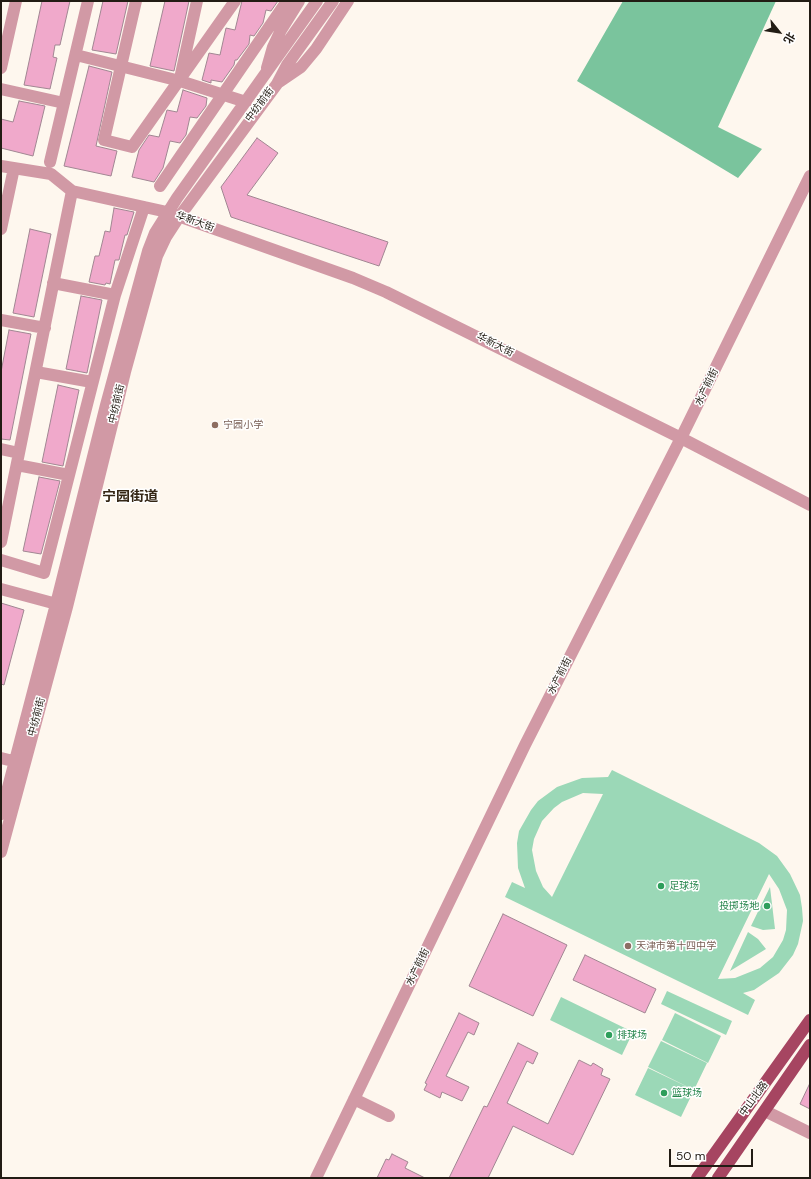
<!DOCTYPE html>
<html>
<head>
<meta charset="utf-8">
<style>
  body { margin:0 }
  #map { position:relative; width:811px; height:1179px; overflow:hidden; background:#fef7ee; font-family:"DM Sans","Noto Sans SC",sans-serif }
  canvas { display:block }
  .frame { position:absolute; inset:0; border:2px solid #221c14; pointer-events:none }
  .north { position:absolute; left:759px; top:12px; width:40px; height:40px; -webkit-text-stroke:3px #fff; paint-order:stroke; rotate:120deg; font-size:11px; font-weight:700; line-height:16px; text-align:center; color:#221c14 }
  .north::after { content:''; display:block; margin:auto; width:14px; height:18px; background:#221c14; clip-path:polygon(50% 0,100% 100%,50% 72%,0 100%) }
  .scale { position:absolute; left:669px; top:1149px; width:84px; height:18px; box-sizing:border-box; border:2px solid #221c14; border-top:0; padding-left:5px; font-size:12px; line-height:14px; white-space:nowrap; color:#221c14; -webkit-text-stroke:3px #fff; paint-order:stroke }
</style>
</head>
<body>
<div id="map">
<canvas width="811" height="1179"></canvas>
<div class="frame"></div>
<div class="north">北</div>
<div class="scale">50 m</div>
</div>
<script>
const g = document.querySelector('canvas').getContext('2d');
g.lineJoin = 'round';
function fillPath(path, color) { g.fillStyle = color; g.fill(path, 'evenodd'); }
const shape = rows => new Path2D(rows.map(r => 'M' + r).join(''));
function strokePath(path, color, width, dash) { g.strokeStyle = color; g.lineWidth = width; g.lineCap = dash ? 'butt' : 'round'; g.setLineDash(dash || []); g.stroke(path); }
function drawText(font, color, halo, rows, align = 'center') {
  g.font = font + ' "DM Sans","Noto Sans SC",sans-serif'; g.lineWidth = 3; g.setLineDash([]); g.textBaseline = 'middle'; g.strokeStyle = halo; g.fillStyle = color; for (const [text, x, y, turn = 0] of rows) {
    g.save(); g.translate(x, y); g.rotate((+turn || 0) * Math.PI / 180); g.textAlign = isNaN(turn) ? turn : align; if (halo) g.strokeText(text, 0, 0); g.fillText(text, 0, 0); g.restore();
  }
}
fillPath(shape([
  [612,770,759,843,777,856,790,874,800,895,802,908,803,921,798,944,793,955,779,973,754,990,743,993,755,1000,748,1015,505,897,512,882,525,888,518,868,517,843,519,831,531,810,538,801,557,787,582,778,608,777],
  [583,793,603,794,552,897,543,887,536,871,532,850,534,839,542,821,554,808,562,802],
  [769,874,779,889,787,910,786,930,783,940,773,957,760,968,735,978,718,979],
  [770,887,775,929,763,930,751,926],
  [748,932,758,939,766,949,730,971],
  [667,991,732,1021,726,1035,661,1004],
  [561,997,633,1032,622,1055,550,1020],
  [675,1013,721,1036,708,1063,662,1040],
  [661,1041,707,1063,694,1090,648,1067],
  [648,1068,694,1090,681,1117,635,1095]
]), '#9bd8b7');
fillPath(shape([
  [623,1,776,1,718,127,762,149,738,178,577,81]
]), '#7ac49d');
const building = shape([
  [42,1,70,1,60,45,55,45,53,57,57,58,50,89,24,85,42,1],
  [103,1,128,1,116,54,92,50,103,1],
  [165,1,189,1,174,71,150,66,165,1],
  [242,1,278,1,271,11,266,10,263,23,254,36,250,35,249,44,237,60,235,60,234,65,222,82,211,80,211,83,202,80,209,53,220,55,226,28,235,30,242,1],
  [89,66,112,72,96,146,117,151,111,176,64,166,89,66],
  [183,90,207,98,206,106,197,118,190,117,186,135,180,143,170,141,163,168,154,182,132,177,139,150,149,135,159,137,167,110,177,112,183,90],
  [19,101,45,106,33,156,1,148,1,119,13,122,19,101],
  [257,138,278,153,247,195,388,242,379,266,231,217,221,187,257,138],
  [114,208,134,212,127,235,125,235,119,260,115,260,110,284,106,283,105,285,89,282,95,256,99,256,105,231,110,232,114,208],
  [30,229,51,234,34,317,13,313,30,229],
  [81,296,102,300,87,373,66,369,81,296],
  [9,330,31,334,10,440,1,439,1,372,9,330],
  [58,385,79,390,63,466,42,462,58,385],
  [39,477,60,481,41,554,23,551,39,477],
  [1,603,24,610,4,685,1,684,1,603],
  [503,914,567,945,533,1016,469,986,503,914],
  [585,955,656,989,645,1013,573,980,585,955],
  [459,1013,479,1023,474,1035,468,1032,446,1076,469,1087,462,1101,442,1092,440,1098,424,1090,427,1084,425,1083,459,1013],
  [518,1043,538,1053,533,1064,527,1061,507,1103,548,1124,579,1060,591,1066,593,1063,603,1069,601,1075,610,1079,580,1141,573,1155,513,1126,488,1178,449,1178,484,1106,487,1107,518,1043],
  [810,1083,810,1109,800,1104,810,1083],
  [392,1154,408,1162,405,1168,425,1178,377,1178,386,1159,389,1160,392,1154]
]);
fillPath(building, '#f0a9cb');
strokePath(building, '#a18692', 1);
strokePath(shape([
  [136,1,104,140,132,147,235,1],
  [76,55,180,81,246,102],
  [1,68,16,1],
  [267,68,273,47,281,30,299,1],
  [181,74,197,1],
  [279,82,301,67,316,49,348,1],
  [1,89,64,103],
  [50,162,88,1],
  [1,166,51,174,72,191,167,212,353,278,386,292,681,438,810,505],
  [160,186,287,1],
  [1,229,14,168],
  [53,283,115,295],
  [1,320,45,328],
  [36,372,92,382],
  [1,449,19,453],
  [17,465,69,475],
  [1,542,72,191],
  [1,560,44,573,115,295,144,207],
  [1,589,64,606],
  [1,758,21,763],
  [1,814,56,604,106,405,148,251,155,233,177,198,317,1],
  [1,852,67,607,125,372,157,256,166,237,179,217,277,84,287,65,333,1],
  [354,1099,389,1116],
  [765,1111,810,1133],
  [316,1178,525,745,681,438,810,176]
]), '#d199a5', 12);
strokePath(shape([
  [697,1178,810,1020],
  [718,1178,810,1045]
]), '#a64561', 12);
for (const [x, y, r, color] of [
  [215,425,4,"#8d6e63"],
  [661,886,4,"#2e9e5b"],
  [767,906,4,"#2e9e5b"],
  [628,946,4,"#8d6e63"],
  [609,1035,4,"#2e9e5b"],
  [664,1093,4,"#2e9e5b"]
]) { const dot = new Path2D(); dot.arc(x, y, r, 0, 2 * Math.PI); g.fillStyle = color; g.fill(dot); strokePath(dot, '#fff', 1.5); }
drawText('10px', '#221c14', '#fff', [
  ["中纺前街",260,105,-53],
  ["华新大街",195,222,20],
  ["华新大街",495,345,27],
  ["水产前街",707,387,-64],
  ["中纺前街",117,404,-77],
  ["水产前街",560,676,-63],
  ["中纺前街",37,717,-75],
  ["水产前街",418,967,-64],
  ["中山北路",754,1099,-54]
]);
drawText('10px', '#785e54', '#fff', [
  ["宁园小学",223,425],
  ["天津市第十四中学",636,946]
], 'left');
drawText('10px', '#27864d', '#fff', [
  ["足球场",669,886],
  ["投掷场地",759,906,"right"],
  ["排球场",617,1035],
  ["篮球场",672,1093]
], 'left');
drawText('bold 14px', '#342615', '#fff', [
  ["宁园街道",130,497]
]);
</script>
</body>
</html>
